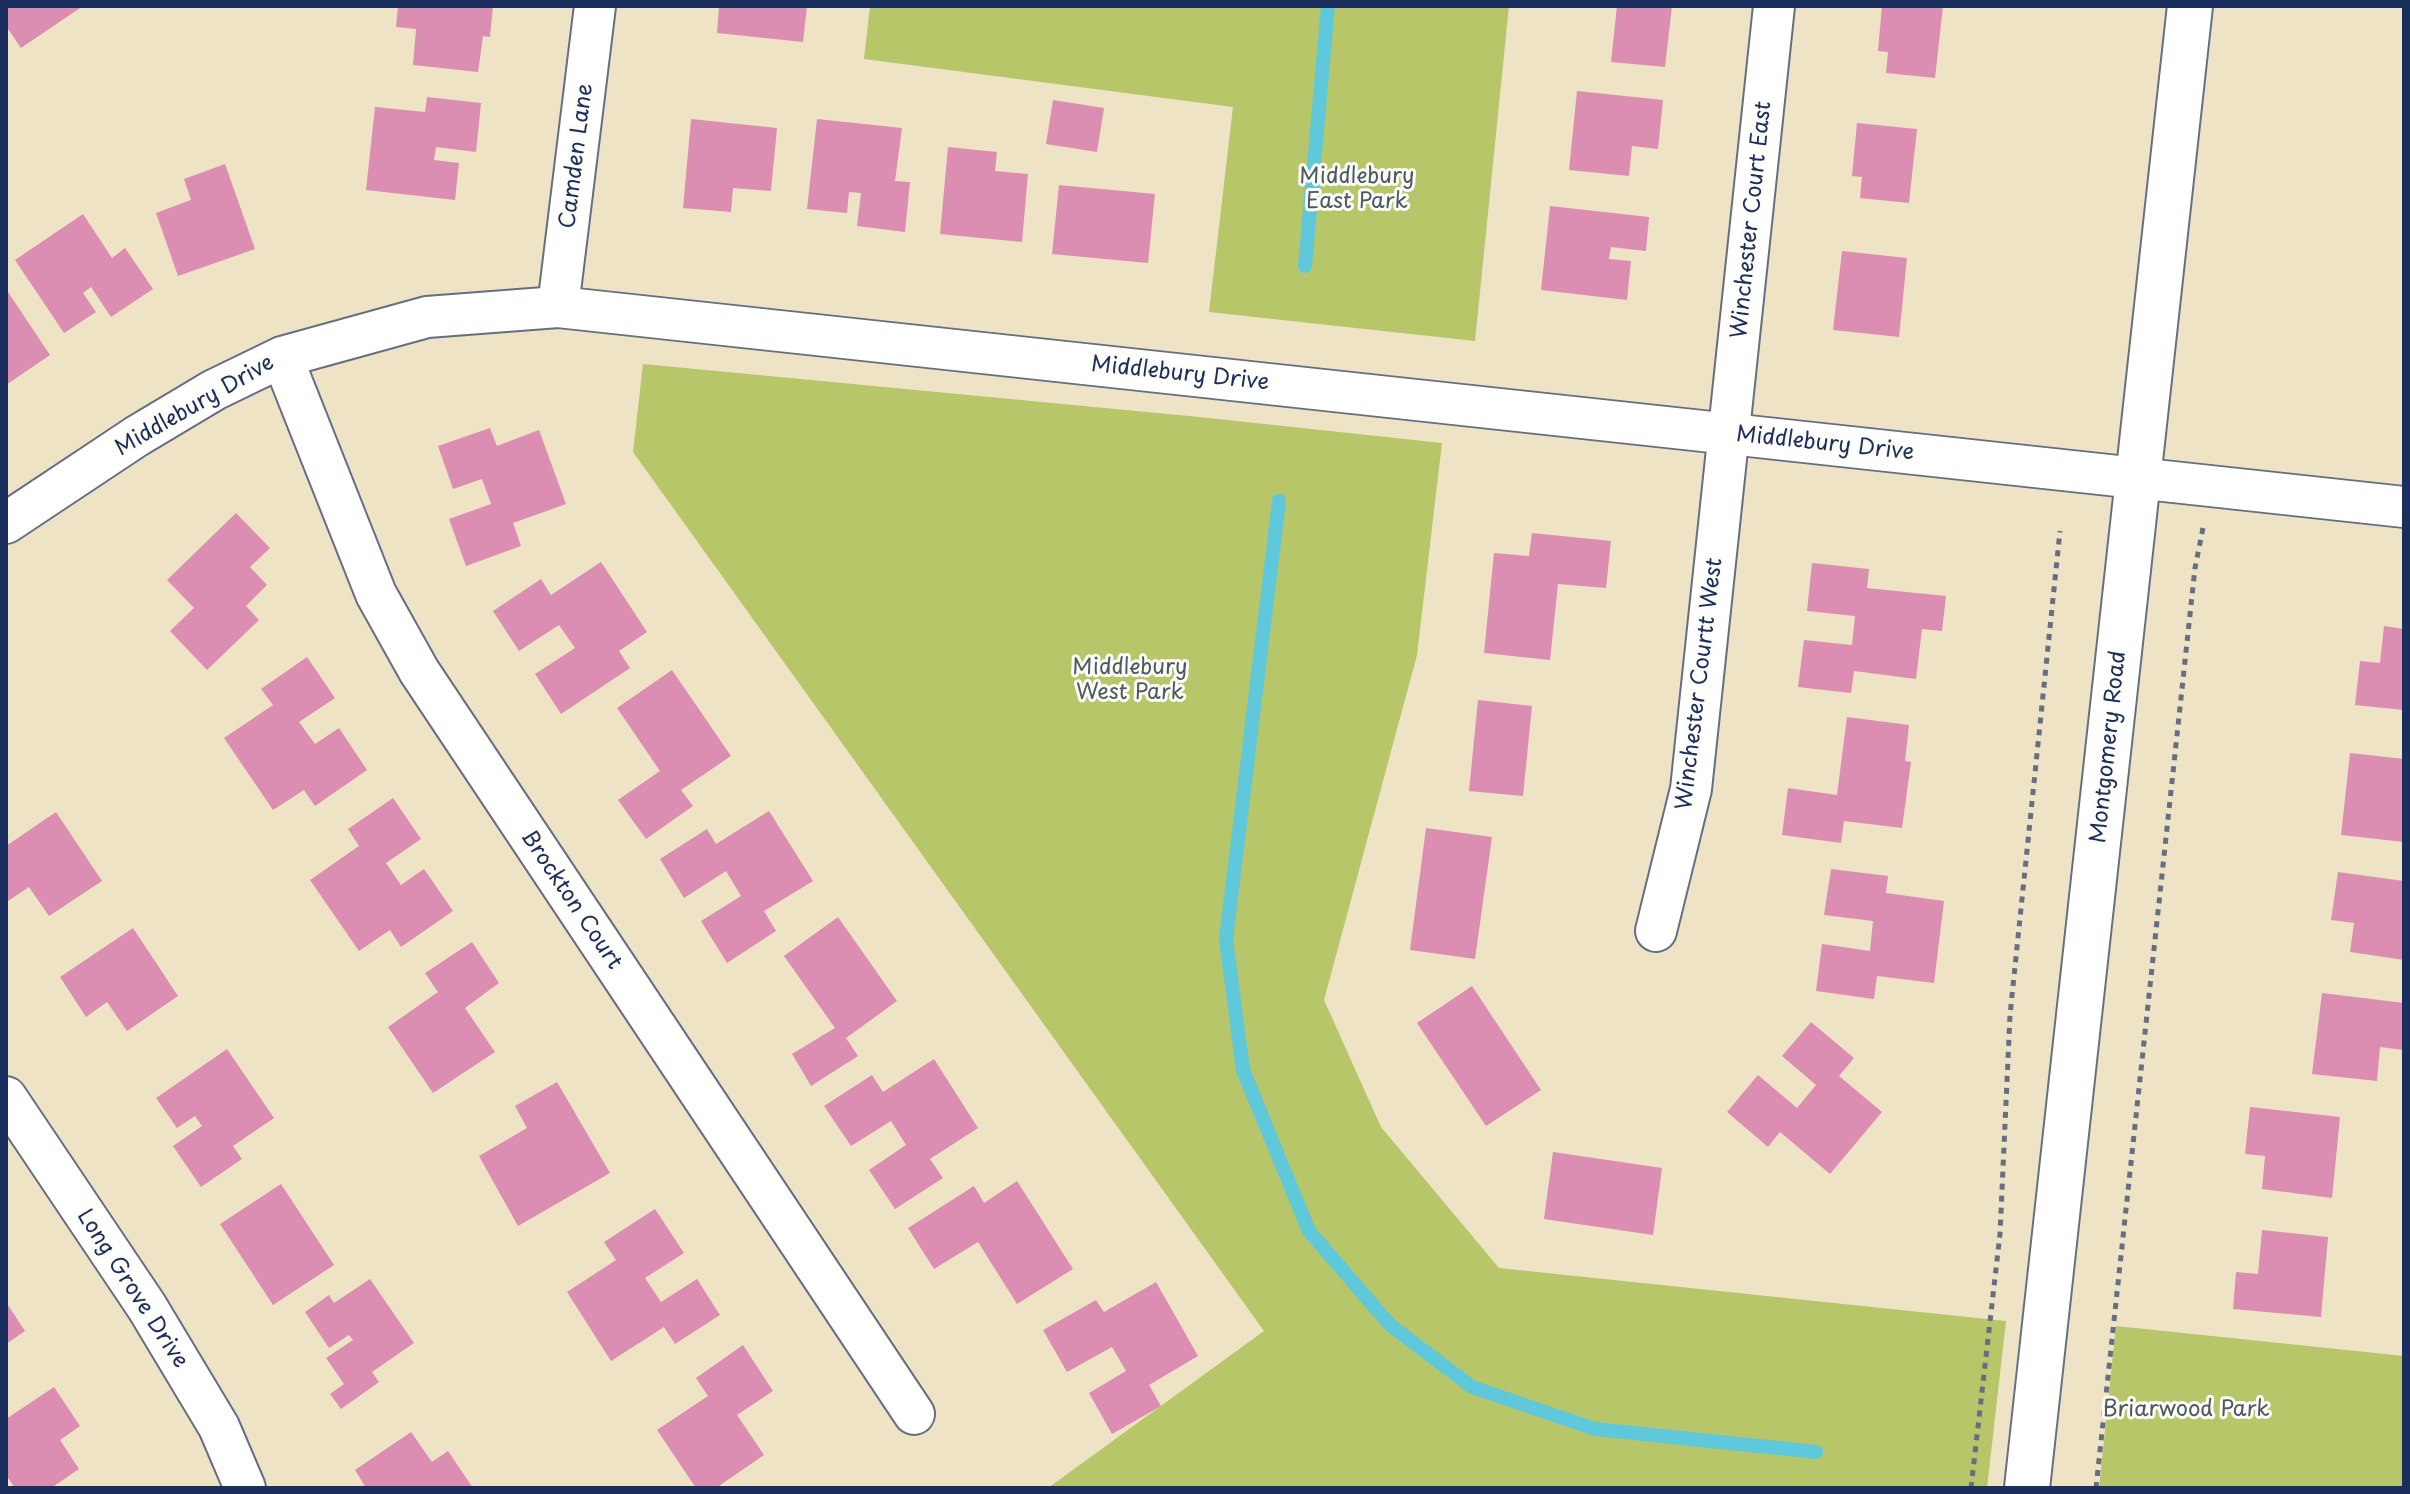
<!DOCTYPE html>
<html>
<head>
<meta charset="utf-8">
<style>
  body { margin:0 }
  #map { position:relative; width:2410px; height:1494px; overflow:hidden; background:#efe3c6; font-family:"Playpen Sans",sans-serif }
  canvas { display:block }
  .frame { position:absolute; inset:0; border:8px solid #1b2f5e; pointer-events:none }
</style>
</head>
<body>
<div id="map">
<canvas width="2410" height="1494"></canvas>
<div class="frame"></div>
</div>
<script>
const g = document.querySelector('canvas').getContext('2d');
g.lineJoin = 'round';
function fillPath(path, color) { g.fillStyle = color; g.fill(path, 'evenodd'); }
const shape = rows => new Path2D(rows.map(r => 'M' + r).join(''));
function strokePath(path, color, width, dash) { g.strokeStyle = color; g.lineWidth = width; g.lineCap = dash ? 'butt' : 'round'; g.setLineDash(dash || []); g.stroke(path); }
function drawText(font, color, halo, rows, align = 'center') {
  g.font = font + ' "Playpen Sans",sans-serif'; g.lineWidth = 6; g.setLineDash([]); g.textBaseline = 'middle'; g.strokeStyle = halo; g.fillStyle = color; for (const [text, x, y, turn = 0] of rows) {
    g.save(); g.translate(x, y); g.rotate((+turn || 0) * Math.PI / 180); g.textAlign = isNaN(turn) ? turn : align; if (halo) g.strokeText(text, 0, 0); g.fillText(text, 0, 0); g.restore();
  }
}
fillPath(shape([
  [870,6,1509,6,1475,341,1209,312,1233,107,864,59],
  [643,364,1199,417,1442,443,1417,655,1324,1000,1381,1127,1499,1268,2006,1321,1987,1488,1048,1488,1264,1331,633,452],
  [2116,1326,2404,1356,2404,1488,2099,1488]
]), '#b6c669');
strokePath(shape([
  [1305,266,1328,6],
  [1279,501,1226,939,1243,1070,1309,1231,1390,1325,1472,1387,1595,1429,1816,1452]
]), '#5fc8da', 14);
fillPath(shape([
  [6,6,83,6,21,48,6,26],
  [398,6,493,6,490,37,483,36,478,72,413,65,416,29,396,27],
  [719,6,807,6,803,42,717,33],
  [1617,6,1672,6,1665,67,1611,62],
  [1882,6,1943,6,1935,78,1886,73,1888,52,1878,51],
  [1577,91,1663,100,1658,149,1632,146,1629,176,1569,170],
  [427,97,481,103,476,152,436,147,434,160,459,163,455,200,366,190,375,107,425,112],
  [1053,100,1104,108,1097,152,1046,144],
  [691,119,777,128,771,191,733,188,731,212,683,208],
  [817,119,902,128,895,181,910,182,905,232,857,226,861,193,849,192,847,213,807,209],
  [1857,123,1917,129,1909,203,1860,198,1862,177,1852,176],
  [948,147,997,152,995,171,1028,174,1022,242,940,234],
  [225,164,255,249,178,276,156,213,191,200,184,179],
  [1059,185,1155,194,1148,263,1052,254],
  [1550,206,1649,217,1646,251,1611,247,1609,259,1631,261,1627,300,1541,290],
  [83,214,112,258,125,248,153,289,111,317,91,287,83,293,96,312,64,333,15,260],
  [1842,251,1907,258,1899,337,1833,330],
  [6,289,50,355,6,385],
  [490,428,497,446,539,430,566,504,513,523,521,546,466,566,449,519,491,504,482,479,453,489,438,446],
  [236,513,270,548,250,567,267,585,246,606,259,620,207,670,170,631,194,608,167,580],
  [1532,533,1611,541,1606,588,1558,584,1550,660,1484,653,1494,553,1529,556],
  [601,562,647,632,619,651,630,668,561,714,535,674,575,648,559,625,519,651,493,611,541,579,551,595],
  [1812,563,1869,569,1867,588,1946,596,1942,631,1922,629,1916,679,1854,671,1851,693,1798,687,1804,640,1852,645,1855,616,1807,611],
  [2384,626,2404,629,2404,710,2355,705,2360,661,2380,663],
  [307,657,335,698,299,722,315,744,339,728,367,770,315,806,304,790,273,810,224,738,273,705,261,689],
  [672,670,731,756,681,790,693,806,646,839,618,800,660,771,617,708],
  [1478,700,1532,706,1523,796,1469,791],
  [1847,717,1909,725,1905,761,1911,762,1902,828,1844,821,1841,843,1782,835,1788,788,1837,795],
  [2350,753,2404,759,2404,842,2341,835],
  [393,798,421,839,386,863,401,885,424,869,453,911,401,947,390,930,359,951,310,880,359,846,348,829],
  [769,811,813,881,764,911,776,931,727,963,701,921,741,896,726,871,684,898,660,859,707,829,716,844],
  [56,812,102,881,49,916,29,887,8,901,6,898,6,846],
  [1426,828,1492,837,1475,959,1410,950],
  [1831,869,1888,876,1886,893,1944,901,1934,983,1877,976,1874,999,1816,991,1822,944,1870,951,1873,921,1824,915],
  [2338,872,2404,881,2404,960,2350,952,2354,923,2331,920],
  [838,917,897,1001,846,1038,858,1056,811,1086,792,1054,835,1028,784,956],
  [133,928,178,996,127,1031,107,1002,86,1017,60,977],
  [472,942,499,983,465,1008,495,1052,433,1093,388,1027,438,992,425,973],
  [1472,986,1541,1090,1486,1126,1417,1023],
  [2322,993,2404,1003,2404,1050,2380,1047,2377,1081,2312,1074],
  [1811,1022,1854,1058,1839,1076,1882,1112,1830,1174,1780,1132,1768,1147,1727,1112,1758,1075,1797,1108,1816,1085,1782,1056],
  [227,1049,274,1118,233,1146,242,1159,201,1187,173,1146,202,1126,195,1116,177,1128,156,1098],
  [934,1059,978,1128,930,1159,943,1178,895,1209,869,1170,906,1145,891,1121,851,1146,824,1106,872,1075,883,1092],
  [557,1082,610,1173,518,1226,479,1156,527,1128,515,1106],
  [2250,1107,2340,1117,2332,1198,2262,1189,2265,1156,2245,1154],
  [1553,1152,1662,1168,1653,1235,1544,1219],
  [1017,1181,1073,1269,1017,1304,978,1242,934,1269,908,1228,974,1186,984,1203],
  [281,1184,334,1265,273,1305,220,1224],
  [655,1209,684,1253,645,1278,661,1302,697,1279,720,1315,675,1344,664,1327,611,1361,567,1292,616,1260,604,1242],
  [2262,1230,2328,1237,2321,1317,2233,1309,2236,1272,2258,1274],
  [370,1279,414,1343,372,1372,379,1382,341,1409,330,1394,344,1384,326,1358,353,1340,349,1335,329,1348,305,1312,329,1295,334,1303],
  [1156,1282,1198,1356,1149,1385,1161,1406,1112,1434,1089,1393,1126,1371,1112,1347,1067,1372,1043,1330,1096,1300,1104,1312],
  [6,1302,25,1331,6,1344],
  [743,1345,773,1391,737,1415,764,1455,716,1488,696,1488,657,1430,708,1396,696,1378],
  [54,1387,80,1426,60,1440,79,1469,51,1488,15,1488,6,1475,6,1419],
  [411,1432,432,1462,448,1451,473,1488,366,1488,355,1470]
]), '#db8db2');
const street = shape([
  [558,307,595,6],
  [282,357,376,594,419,671,914,1414],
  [6,523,137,436,214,390,282,357,427,317,558,307,2404,507],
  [1656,931,1691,789,1774,6],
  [6,1097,147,1307,219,1427,245,1488]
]);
const secondary = shape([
  [2027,1488,2190,6]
]);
strokePath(street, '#656e82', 44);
strokePath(secondary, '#656e82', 48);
strokePath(shape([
  [1971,1488,2000,1234,2010,1015,2060,531],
  [2096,1488,2195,568,2203,528]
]), '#656e82', 5, [6, 6]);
strokePath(street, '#fff', 40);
strokePath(secondary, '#fff', 44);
drawText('22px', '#1b2f5e', '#fdfcf7', [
  ["Camden Lane",577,156,-83],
  ["Winchester Court East",1752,220,-84],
  ["Middlebury Drive",1180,374,6],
  ["Middlebury Drive",195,406,-30],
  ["Middlebury Drive",1825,444,6],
  ["Winchester Courtt West",1700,684,-83],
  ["Montgomery Road",2109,747,-84],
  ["Brockton Court",571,900,56],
  ["Long Grove Drive",132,1289,57]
]);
drawText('22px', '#4a5c61', '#fdfcf7', [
  ["Middlebury",1357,177],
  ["East Park",1357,202],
  ["Middlebury",1130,668],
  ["West Park",1130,693],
  ["Briarwood Park",2186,1410]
]);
</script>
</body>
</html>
